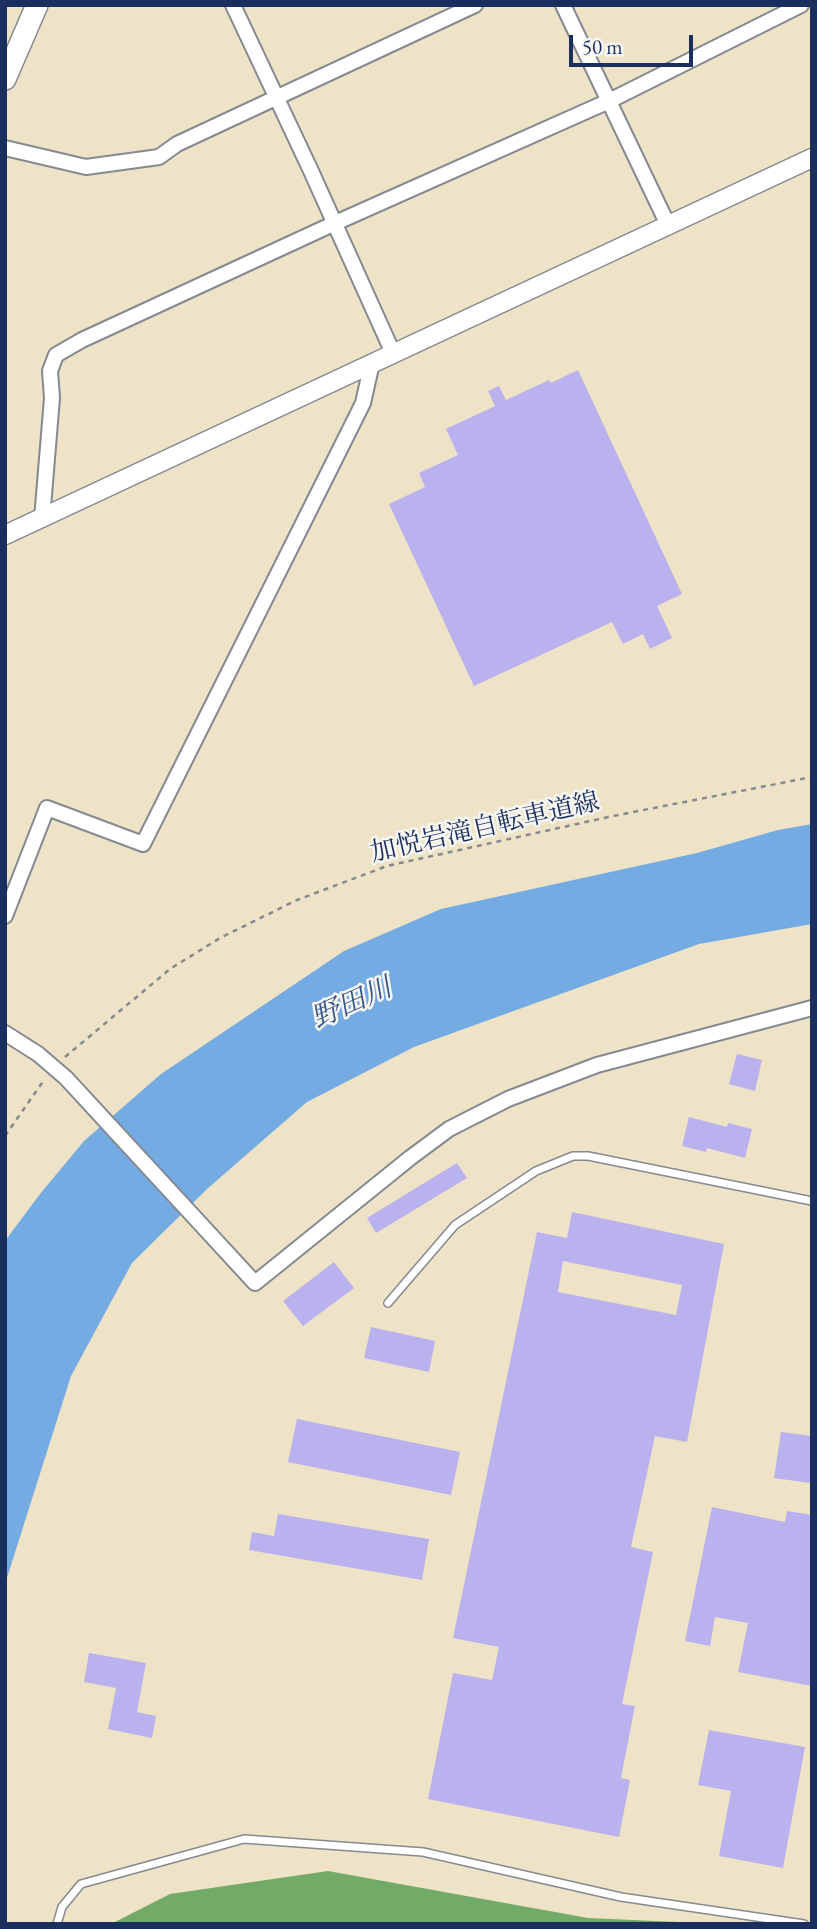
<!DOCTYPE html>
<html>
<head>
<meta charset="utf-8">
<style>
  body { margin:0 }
  #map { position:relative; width:817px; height:1929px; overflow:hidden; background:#eee3c6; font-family:"EB Garamond",serif }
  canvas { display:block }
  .frame { position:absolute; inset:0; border:7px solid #1b2f5e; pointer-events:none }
  .scale { position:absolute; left:569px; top:35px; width:124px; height:32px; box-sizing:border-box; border:4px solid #1b2f5e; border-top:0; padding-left:9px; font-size:21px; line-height:24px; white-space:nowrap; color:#1b2f5e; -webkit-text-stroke:5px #f6f6f2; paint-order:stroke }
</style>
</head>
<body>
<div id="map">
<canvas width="817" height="1929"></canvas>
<div class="frame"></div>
<div class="scale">50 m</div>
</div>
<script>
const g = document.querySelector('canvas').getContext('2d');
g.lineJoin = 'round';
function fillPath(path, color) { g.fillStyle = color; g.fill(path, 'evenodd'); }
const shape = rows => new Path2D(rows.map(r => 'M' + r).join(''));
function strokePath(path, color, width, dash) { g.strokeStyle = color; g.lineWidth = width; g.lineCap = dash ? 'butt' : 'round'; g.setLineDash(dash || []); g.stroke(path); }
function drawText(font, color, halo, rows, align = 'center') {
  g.font = font + ' "EB Garamond","Noto Serif JP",serif'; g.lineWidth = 5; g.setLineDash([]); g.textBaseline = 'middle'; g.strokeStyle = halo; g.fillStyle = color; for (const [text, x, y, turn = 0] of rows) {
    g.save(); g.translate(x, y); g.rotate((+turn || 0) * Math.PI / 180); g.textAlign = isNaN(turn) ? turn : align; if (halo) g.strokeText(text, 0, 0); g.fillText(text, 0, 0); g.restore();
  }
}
fillPath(shape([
  [328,1871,588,1918,723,1924,111,1924,170,1894]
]), '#72aa68');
fillPath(shape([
  [812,824,812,924,699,944,414,1047,307,1102,207,1189,132,1263,71,1376,5,1584,5,1241,40,1194,84,1141,161,1074,344,951,441,909,697,853,778,830]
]), '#75abe3');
fillPath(shape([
  [578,370,682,594,657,606,672,638,650,649,643,634,623,644,612,622,474,686,389,504,425,487,419,473,458,455,446,429,495,406,488,391,499,386,506,400,549,380,551,383],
  [737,1054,762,1060,755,1091,729,1084],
  [689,1117,727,1127,728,1123,752,1129,745,1158,707,1148,706,1152,682,1146],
  [457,1163,467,1178,376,1233,367,1218],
  [572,1212,724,1244,687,1442,655,1436,631,1547,653,1552,622,1704,635,1706,621,1778,630,1780,619,1837,428,1799,453,1673,492,1680,499,1647,453,1638,537,1232,567,1238],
  [563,1261,682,1285,676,1315,558,1292],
  [334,1262,354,1288,303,1326,283,1301],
  [371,1327,435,1341,429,1372,364,1358],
  [297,1419,460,1452,451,1495,288,1462],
  [781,1432,812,1436,810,1483,774,1478],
  [712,1507,785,1522,787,1511,812,1515,812,1686,738,1672,748,1623,715,1617,710,1646,685,1641],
  [278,1514,429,1539,422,1580,249,1550,252,1532,274,1536],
  [89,1653,146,1663,137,1712,156,1716,152,1738,108,1729,116,1688,84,1682],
  [709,1730,805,1747,783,1868,719,1856,731,1791,698,1785]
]), '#bab1ef');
const service = shape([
  [388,1303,455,1225,536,1171,573,1156,588,1156,812,1201],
  [57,1924,62,1907,81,1884,244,1839,423,1852,621,1897,804,1924]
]);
const minor = shape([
  [233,5,311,171,393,353],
  [563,5,668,225],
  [5,148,86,167,159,157,177,144,475,5],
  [42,519,52,398,50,371,56,355,82,340,333,224,609,101,801,5],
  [5,916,47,808,143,844,363,403,372,363],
  [5,1033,38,1054,66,1078,255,1283,410,1158,449,1129,508,1099,597,1065,812,1008]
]);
const tertiary = shape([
  [5,535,812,158]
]);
const secondary = shape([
  [5,79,37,5]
]);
strokePath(service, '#848992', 10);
strokePath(minor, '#848992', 18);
strokePath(tertiary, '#848992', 21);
strokePath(secondary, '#848992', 24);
strokePath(shape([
  [65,1057,170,969,220,938,297,900,387,866,613,816,812,777],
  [5,1136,44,1080]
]), '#848992', 2.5, [5, 5]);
strokePath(service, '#fff', 7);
strokePath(minor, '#fff', 14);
strokePath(tertiary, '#fff', 18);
strokePath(secondary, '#fff', 21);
drawText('26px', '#1b2f5e', '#f6f6f2', [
  ["加悦岩滝自転車道線",485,828,-13]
]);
drawText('italic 28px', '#365486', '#f6f6f2', [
  ["野田川",352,1004,-24]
]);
</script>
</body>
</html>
